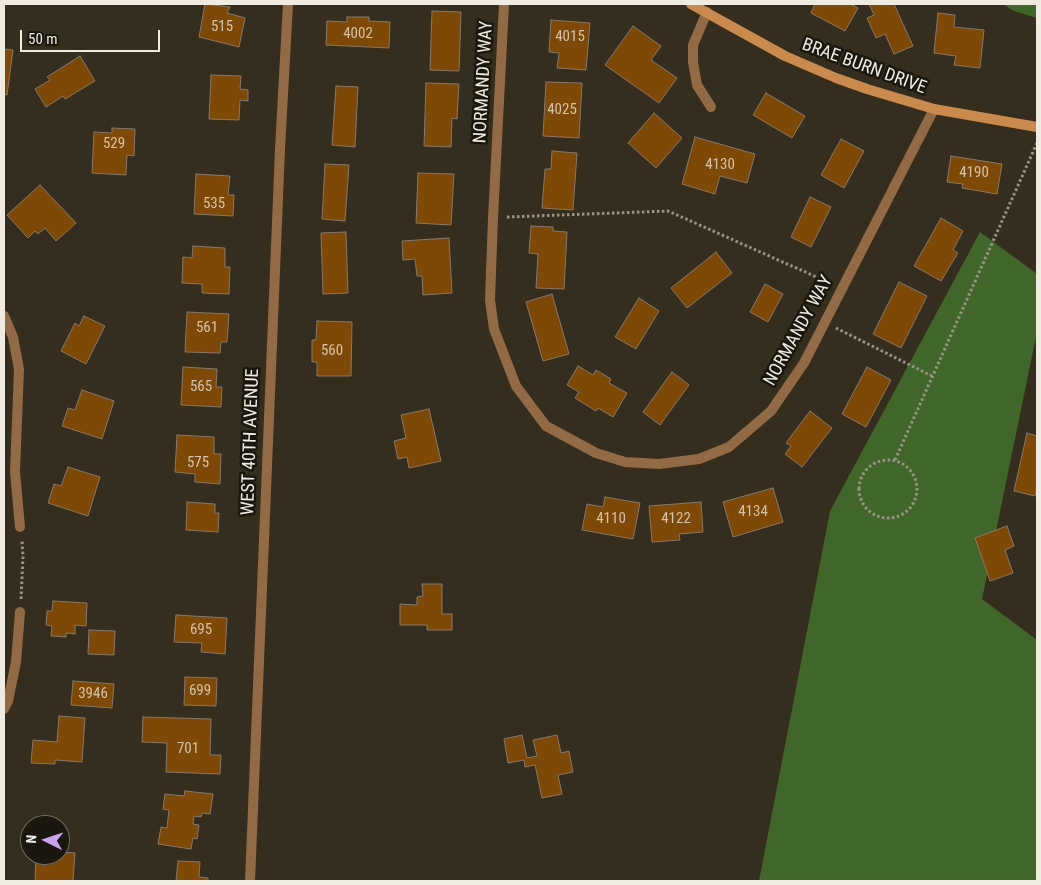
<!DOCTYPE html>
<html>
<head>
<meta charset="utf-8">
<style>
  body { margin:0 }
  #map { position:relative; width:1041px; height:885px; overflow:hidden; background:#352e1e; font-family:"Roboto Condensed",sans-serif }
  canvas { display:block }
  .frame { position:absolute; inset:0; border:5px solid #f0ebe1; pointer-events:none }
  .north { position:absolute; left:20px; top:815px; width:50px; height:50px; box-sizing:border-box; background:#1a170f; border:1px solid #706c63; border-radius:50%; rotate:274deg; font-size:14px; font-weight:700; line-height:20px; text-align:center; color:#f0ebe1 }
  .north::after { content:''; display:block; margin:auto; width:18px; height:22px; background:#c8a5ee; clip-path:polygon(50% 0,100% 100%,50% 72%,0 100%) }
  .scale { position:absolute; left:20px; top:30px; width:140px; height:22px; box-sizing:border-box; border:2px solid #f0ebe1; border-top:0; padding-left:6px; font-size:15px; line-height:18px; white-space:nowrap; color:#f0ebe1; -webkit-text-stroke:4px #1a170f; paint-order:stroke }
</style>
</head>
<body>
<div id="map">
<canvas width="1041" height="885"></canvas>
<div class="frame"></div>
<div class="north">N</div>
<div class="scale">50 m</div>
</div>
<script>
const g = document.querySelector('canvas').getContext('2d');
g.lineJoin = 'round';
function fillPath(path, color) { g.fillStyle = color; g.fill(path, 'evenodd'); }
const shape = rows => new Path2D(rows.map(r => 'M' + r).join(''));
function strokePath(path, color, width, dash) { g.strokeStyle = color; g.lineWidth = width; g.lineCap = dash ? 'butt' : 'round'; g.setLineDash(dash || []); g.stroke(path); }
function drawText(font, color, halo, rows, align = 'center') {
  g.font = font + ' "Roboto Condensed",sans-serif'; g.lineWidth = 5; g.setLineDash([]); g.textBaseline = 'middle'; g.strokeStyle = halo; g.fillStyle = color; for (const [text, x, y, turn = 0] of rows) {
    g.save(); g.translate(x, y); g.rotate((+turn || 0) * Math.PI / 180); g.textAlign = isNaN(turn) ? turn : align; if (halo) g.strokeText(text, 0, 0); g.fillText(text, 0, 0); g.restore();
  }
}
fillPath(shape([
  [1003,4,1037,4,1037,18,1014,11],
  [980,232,1037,274,1037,332,982,599,1037,640,1037,881,759,881,830,511]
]), '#406729');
const building = shape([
  [205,4,230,7,227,13,245,18,239,47,199,37,205,4],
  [815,4,850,4,858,8,845,31,811,13,815,4],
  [869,4,894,4,913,46,894,54,885,34,876,38,867,18,874,15,869,4],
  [432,11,461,12,459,71,430,70,432,11],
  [938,13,955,15,954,27,984,30,980,68,954,65,956,56,934,53,938,13],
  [347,17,369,17,369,21,390,22,389,48,326,45,327,21,347,22,347,17],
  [551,20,590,23,586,70,557,68,559,53,549,52,551,20],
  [633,26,661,46,651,60,677,78,659,103,605,65,633,26],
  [4,49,13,50,7,95,4,94,4,49],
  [80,56,95,81,65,99,63,96,46,107,35,89,50,80,47,77,80,56],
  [211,75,241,76,240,89,248,90,248,101,240,100,239,120,209,119,211,75],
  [546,82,582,83,579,138,543,136,546,82],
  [426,83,459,84,457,119,452,118,451,147,424,146,426,83],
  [336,86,358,87,355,147,332,145,336,86],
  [766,93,805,116,792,138,753,115,766,93],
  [654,113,682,138,656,168,628,143,654,113],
  [112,128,135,129,134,156,127,155,126,175,92,173,94,132,112,133,112,128],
  [695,137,755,154,747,183,720,176,715,194,682,184,695,137],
  [841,139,864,151,844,188,821,175,841,139],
  [552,151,577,153,573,210,542,208,545,169,551,169,552,151],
  [951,156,1002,164,997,194,962,188,963,184,947,182,951,156],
  [325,164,349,165,345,221,322,219,325,164],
  [418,173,454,174,451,225,416,223,418,173],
  [196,174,230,176,228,195,234,195,233,216,194,214,196,174],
  [40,185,76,223,56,241,45,228,38,234,35,231,28,238,7,215,40,185],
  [810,197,831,207,811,247,791,237,810,197],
  [941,218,963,231,953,250,958,253,941,281,914,266,941,218],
  [531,226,553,227,553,231,567,232,564,289,536,288,538,254,529,253,531,226],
  [346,232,348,293,323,294,321,233,346,232],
  [449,238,452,293,423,295,422,276,417,276,415,259,403,260,402,241,449,238],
  [193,246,225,248,225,267,230,267,229,294,202,293,202,284,182,283,183,257,192,258,193,246],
  [716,252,732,273,687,308,671,288,716,252],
  [899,282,927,296,901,348,873,334,899,282],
  [765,284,783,294,768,322,750,312,765,284],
  [552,294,569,354,543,361,526,302,552,294],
  [639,298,659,311,636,349,615,337,639,298],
  [187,312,229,314,227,342,221,342,220,353,185,352,187,312],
  [84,316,105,326,86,364,61,351,75,323,79,326,84,316],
  [317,321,352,322,351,376,317,376,317,362,312,362,312,340,316,340,317,321],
  [578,366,593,375,596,370,611,379,609,383,627,393,613,417,598,408,596,411,575,398,579,392,567,385,578,366],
  [183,367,217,369,216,387,222,387,221,407,181,405,183,367],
  [867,367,891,380,866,427,842,414,867,367],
  [672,372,689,385,660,425,643,412,672,372],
  [82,390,114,401,102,439,62,426,68,408,75,410,82,390],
  [429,409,441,461,409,468,407,457,398,459,394,441,406,438,401,415,429,409],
  [810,411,832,428,802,467,785,454,791,446,786,443,810,411],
  [1027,433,1037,436,1037,485,1035,496,1014,491,1027,433],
  [177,435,214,437,214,454,221,454,220,484,195,482,195,474,175,472,177,435],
  [68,467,100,477,88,516,48,503,54,484,61,486,68,467],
  [773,488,783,522,733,537,723,502,773,488],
  [605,497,640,503,633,539,582,530,587,504,603,507,605,497],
  [187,502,215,504,215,513,219,513,218,532,186,530,187,502],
  [701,502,703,532,679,534,680,540,652,542,649,506,701,502],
  [1007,526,1014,546,1005,550,1013,573,990,581,975,538,1007,526],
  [422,584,442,584,442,614,452,614,452,630,427,630,427,625,400,625,400,604,417,605,417,597,423,596,422,584],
  [53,601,87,603,86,626,75,625,75,634,66,633,66,637,51,636,52,626,46,625,47,611,52,611,53,601],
  [176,615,227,618,225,654,201,652,202,643,174,642,176,615],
  [89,630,115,631,114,655,88,654,89,630],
  [185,677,217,678,216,706,184,705,185,677],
  [73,681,114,684,112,708,71,705,73,681],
  [59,716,85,718,82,762,55,760,55,764,31,763,33,740,57,742,59,716],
  [143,717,211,719,210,755,221,755,220,774,166,772,167,743,142,742,143,717],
  [522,735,527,758,537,756,533,740,557,735,561,753,569,751,573,772,558,775,562,794,542,798,535,765,525,767,524,760,508,763,504,739,522,735],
  [185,791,213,794,210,814,202,813,201,817,194,816,193,824,199,825,197,839,193,838,191,849,158,844,161,827,167,828,169,810,163,809,165,794,184,796,185,791],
  [60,852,75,853,73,881,35,881,36,855,60,855,60,852],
  [178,861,200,862,199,877,208,878,208,881,176,881,178,861]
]);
fillPath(building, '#7e4906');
strokePath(building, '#88786a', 1);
strokePath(shape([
  [507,217,668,211,830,283],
  [836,328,932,376],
  [895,460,1037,143],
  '859 489a29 29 0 1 1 58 0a29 29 0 1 1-58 0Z',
  [21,599,23,557,22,541]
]), '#9a9487', 3, [2.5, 2.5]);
strokePath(shape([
  [504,4,493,218,490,300,494,329,516,386,546,426,596,453,625,462,659,464,699,459,729,447,771,411,804,363,934,109],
  [707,12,693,45,693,62,697,85,711,107],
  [4,316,13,337,19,369,15,472,20,527],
  [4,709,8,701,16,662,20,612],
  [250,881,280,149,288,4]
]), '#926a45', 10);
strokePath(shape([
  [691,4,785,56,836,78,867,89,934,109,1037,127]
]), '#ca8a4d', 10);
drawText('15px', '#d4c2aa', null, [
  ["515",222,27],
  ["4002",358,34],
  ["4015",570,37],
  ["4025",562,110],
  ["529",114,144],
  ["4130",720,165],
  ["4190",974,173],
  ["535",214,204],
  ["561",207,328],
  ["560",332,351],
  ["565",201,387],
  ["575",198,463],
  ["4134",753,512],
  ["4110",611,519],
  ["4122",676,519],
  ["695",201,630],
  ["699",200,691],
  ["3946",93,694],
  ["701",188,749]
]);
drawText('18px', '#f0ebe1', '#1a170f', [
  ["BRAE BURN DRIVE",864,67,20],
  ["NORMANDY WAY",484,82,-87],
  ["NORMANDY WAY",799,331,-61],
  ["WEST 40TH AVENUE",251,442,-88]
]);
</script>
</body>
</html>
